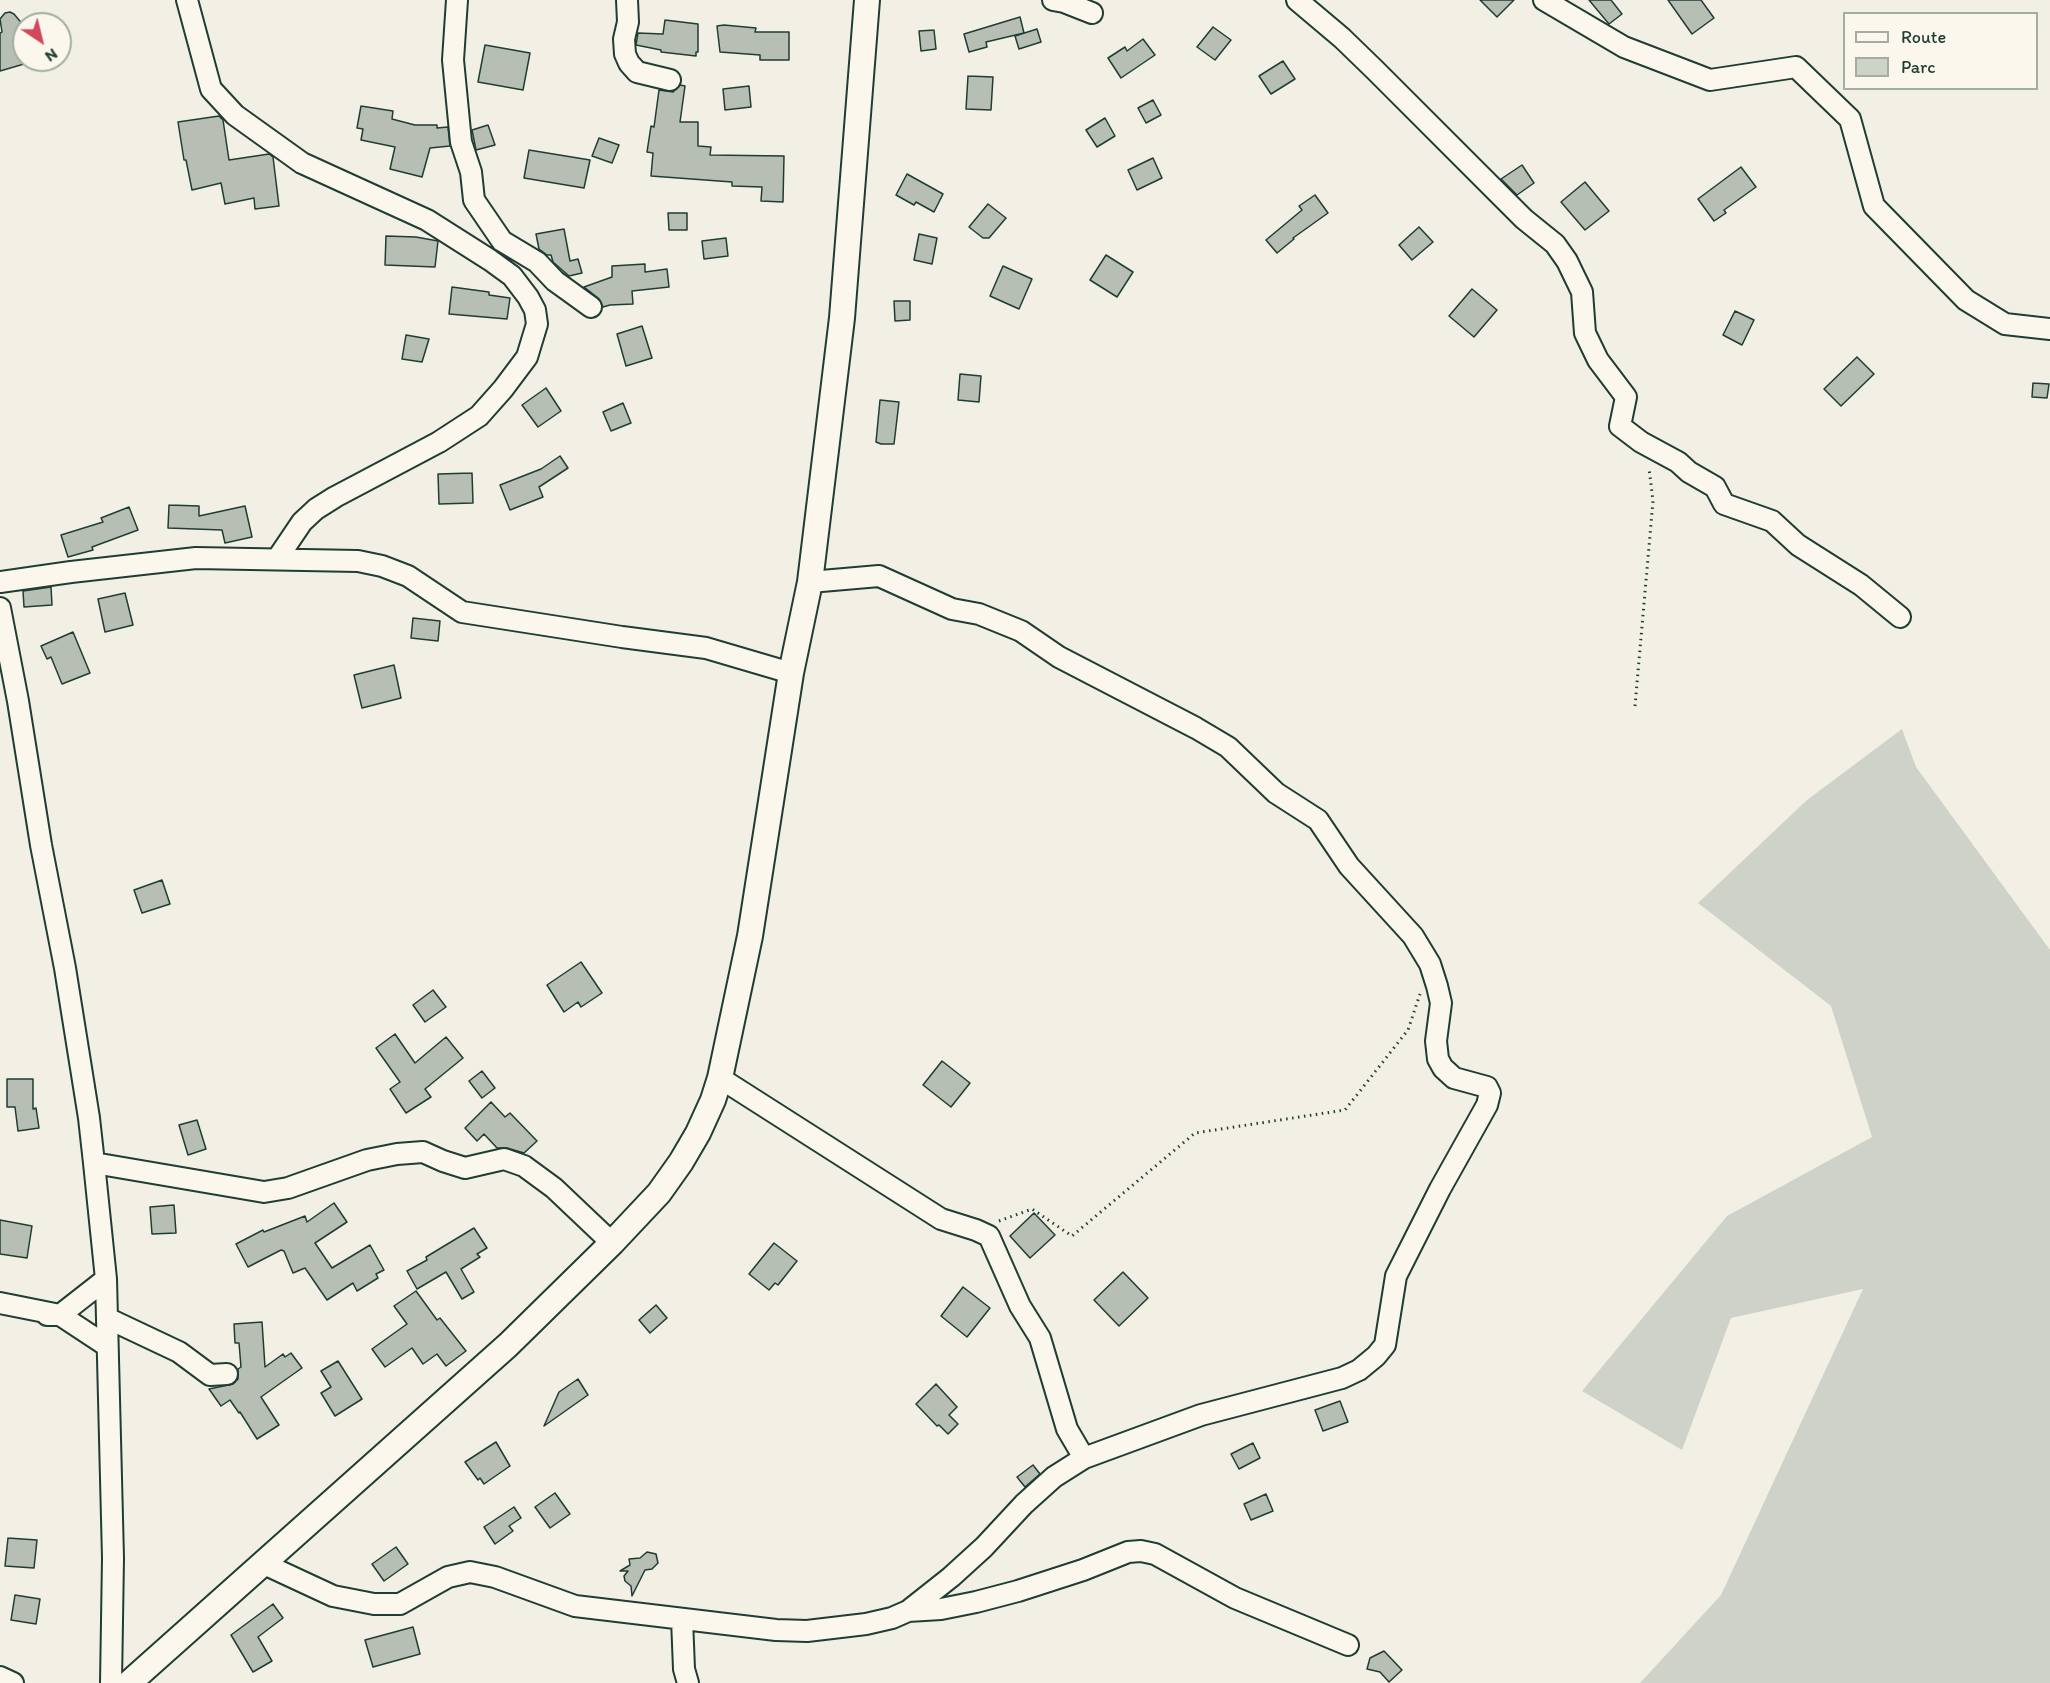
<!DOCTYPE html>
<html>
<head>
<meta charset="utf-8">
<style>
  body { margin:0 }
  #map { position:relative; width:2050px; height:1683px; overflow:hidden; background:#f2f0e5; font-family:Itim,sans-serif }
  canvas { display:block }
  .legend { position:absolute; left:1843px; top:12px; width:195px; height:78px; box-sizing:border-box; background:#fbf7ec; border:2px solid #a3ada2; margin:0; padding:8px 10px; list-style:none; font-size:18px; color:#1f3d34 }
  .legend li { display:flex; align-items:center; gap:12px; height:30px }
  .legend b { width:30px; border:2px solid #a3ada2 }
  .north { position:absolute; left:12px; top:12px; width:60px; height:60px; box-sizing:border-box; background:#fbf7ec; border:2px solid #a3ada2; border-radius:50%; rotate:145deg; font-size:16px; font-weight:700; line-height:24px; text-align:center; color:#1f3d34 }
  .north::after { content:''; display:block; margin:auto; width:21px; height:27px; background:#d1495b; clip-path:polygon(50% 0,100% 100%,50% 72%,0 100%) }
</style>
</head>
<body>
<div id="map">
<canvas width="2050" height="1683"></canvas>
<ul class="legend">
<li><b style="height:8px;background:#fbf7ec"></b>Route</li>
<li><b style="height:16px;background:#cfd2c8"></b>Parc</li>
</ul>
<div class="north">N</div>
</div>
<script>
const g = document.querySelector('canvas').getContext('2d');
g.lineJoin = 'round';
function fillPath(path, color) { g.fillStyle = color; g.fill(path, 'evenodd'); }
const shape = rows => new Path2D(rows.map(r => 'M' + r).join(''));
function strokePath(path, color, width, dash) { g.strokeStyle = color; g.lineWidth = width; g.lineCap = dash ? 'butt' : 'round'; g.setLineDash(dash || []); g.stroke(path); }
fillPath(shape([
  [1902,729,1916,767,2050,950,2050,1683,1640,1683,1721,1595,1863,1289,1731,1318,1682,1450,1582,1391,1727,1216,1872,1137,1831,1006,1698,903,1807,800]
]), '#cfd2c8');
const building = shape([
  [1480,0,1514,0,1497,17,1480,0],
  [1589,0,1611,0,1622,14,1609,24,1589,0],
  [1668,0,1701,0,1714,18,1692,34,1668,0],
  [10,12,14,14,24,26,24,64,0,71,0,33,2,32,0,19,5,13,10,12],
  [1020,17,1024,33,986,42,987,47,969,52,964,34,1020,17],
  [665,20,698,24,698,52,696,52,696,56,661,52,661,50,636,45,638,33,663,34,665,20],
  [724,25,756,28,755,32,789,32,789,60,760,60,760,55,720,52,717,26,724,25],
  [1213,27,1231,40,1215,60,1197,47,1213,27],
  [1037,29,1041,42,1019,49,1015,36,1037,29],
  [934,30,936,49,921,51,919,31,934,30],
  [1143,39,1155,55,1121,78,1108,58,1125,47,1127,51,1143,39],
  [485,45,530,53,523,90,478,82,485,45],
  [1283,61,1295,79,1271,94,1259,76,1283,61],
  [968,76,993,77,991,110,966,109,968,76],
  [680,85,685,86,680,122,698,122,698,146,711,147,710,155,784,156,783,202,761,201,762,187,732,186,732,182,651,176,653,153,647,152,651,126,654,127,659,90,673,92,680,85],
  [749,86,751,107,725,110,723,89,749,86],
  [1153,100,1161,115,1146,123,1138,108,1153,100],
  [361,106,393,111,392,119,415,125,437,125,437,128,448,127,450,146,430,148,422,177,390,169,395,147,361,140,363,129,357,128,361,106],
  [219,116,223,120,229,160,269,154,273,157,279,206,255,209,254,198,225,204,221,183,192,190,186,160,184,160,178,122,219,116],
  [1105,118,1115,136,1097,147,1086,130,1105,118],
  [488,125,495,145,476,150,472,130,488,125],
  [599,138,619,145,612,163,592,156,599,138],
  [529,150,590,160,584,188,524,178,529,150],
  [1153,158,1162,178,1137,190,1128,170,1153,158],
  [1522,165,1534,183,1517,195,1501,179,1522,165],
  [1741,167,1756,187,1724,210,1726,213,1714,221,1698,199,1741,167],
  [907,174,943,194,934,212,916,202,914,205,896,195,907,174],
  [1585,182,1609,211,1585,230,1561,202,1585,182],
  [1315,195,1328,213,1293,238,1294,239,1277,253,1266,240,1302,210,1299,206,1315,195],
  [988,204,1006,218,989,238,983,238,969,227,988,204],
  [668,213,687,213,687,230,669,230,668,213],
  [1419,227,1433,242,1412,260,1399,245,1419,227],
  [564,229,570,261,578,259,582,273,569,276,553,262,551,255,547,255,539,249,536,234,564,229],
  [919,234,937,238,932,264,914,260,919,234],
  [386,236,416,237,438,241,435,267,385,265,386,236],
  [726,238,728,256,704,259,702,241,726,238],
  [1106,255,1133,272,1117,297,1090,280,1106,255],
  [645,264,645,272,667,269,669,287,632,291,633,304,610,305,603,307,598,298,584,287,612,277,612,266,645,264],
  [1003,266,1032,279,1019,309,990,296,1003,266],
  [452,287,489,292,489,295,510,298,507,319,449,314,452,287],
  [1472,289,1497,310,1474,337,1449,316,1472,289],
  [894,301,910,301,910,320,895,321,894,301],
  [1735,311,1754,320,1742,345,1723,335,1735,311],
  [642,326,652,358,626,366,617,334,642,326],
  [406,335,429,339,422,362,402,359,406,335],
  [1857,357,1874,374,1841,406,1824,389,1857,357],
  [960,374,981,376,979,402,958,400,960,374],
  [2033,383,2049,384,2047,398,2032,397,2033,383],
  [546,388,561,411,538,427,522,405,546,388],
  [880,400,899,402,894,444,881,444,876,442,880,400],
  [623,403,631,423,611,431,603,412,623,403],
  [560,456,568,468,539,487,543,497,510,510,500,485,541,469,560,456],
  [472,473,473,503,439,504,438,474,472,473],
  [169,505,199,506,199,516,245,506,252,537,225,543,222,530,168,528,169,505],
  [129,507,138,530,92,547,93,550,68,557,61,535,103,522,101,518,129,507],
  [51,587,52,605,24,607,23,591,51,587],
  [125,593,133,625,105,632,98,599,125,593],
  [413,618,440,621,438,641,411,638,413,618],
  [73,632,90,673,62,684,51,657,47,659,41,646,73,632],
  [394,665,401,698,362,708,354,675,394,665],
  [162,880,170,904,142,913,134,890,162,880],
  [581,962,602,993,581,1007,578,1002,564,1012,547,985,581,962],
  [433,990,446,1007,425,1022,413,1005,433,990],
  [395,1034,415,1063,446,1037,463,1058,425,1089,431,1097,406,1113,390,1089,400,1082,376,1048,395,1034],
  [942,1061,970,1083,951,1107,923,1085,942,1061],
  [482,1071,495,1088,482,1098,469,1081,482,1071],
  [7,1079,33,1079,33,1109,36,1108,39,1128,18,1131,15,1107,7,1107,7,1079],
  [491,1102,505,1117,510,1113,537,1141,524,1153,507,1148,497,1148,484,1134,477,1141,465,1128,491,1102],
  [197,1120,206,1149,188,1155,179,1125,197,1120],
  [334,1203,347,1222,315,1243,332,1268,370,1245,384,1270,376,1274,378,1278,357,1291,353,1283,327,1300,305,1268,293,1273,284,1251,281,1250,248,1267,236,1244,263,1230,264,1232,305,1216,307,1222,334,1203],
  [174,1205,176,1233,152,1234,150,1207,174,1205],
  [1034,1213,1055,1235,1030,1258,1010,1236,1034,1213],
  [0,1220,32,1226,27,1258,0,1254,0,1220],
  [474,1228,487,1248,477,1254,480,1257,461,1269,474,1292,462,1299,446,1272,417,1289,407,1271,427,1260,426,1257,474,1228],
  [774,1243,797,1261,778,1285,775,1283,769,1290,749,1274,774,1243],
  [1123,1272,1148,1298,1119,1326,1094,1300,1123,1272],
  [963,1287,990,1308,967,1337,941,1316,963,1287],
  [416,1291,437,1320,440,1318,466,1351,446,1366,437,1354,423,1364,412,1348,385,1367,372,1349,407,1324,394,1306,416,1291],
  [656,1305,667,1318,650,1333,639,1320,656,1305],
  [262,1322,265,1367,283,1354,285,1357,291,1353,302,1368,261,1397,279,1425,257,1439,240,1412,239,1413,230,1400,221,1406,209,1389,233,1384,238,1379,238,1369,241,1367,239,1343,235,1343,234,1324,262,1322],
  [338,1361,362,1399,335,1416,321,1393,331,1387,321,1371,338,1361],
  [578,1379,588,1395,544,1426,559,1392,578,1379],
  [936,1384,957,1407,949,1415,958,1424,948,1434,939,1425,937,1426,916,1404,936,1384],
  [1340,1401,1348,1422,1323,1431,1315,1410,1340,1401],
  [496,1442,510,1466,484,1484,480,1478,478,1480,465,1462,496,1442],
  [1253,1443,1260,1458,1239,1469,1231,1454,1253,1443],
  [1033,1465,1040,1474,1025,1487,1017,1477,1033,1465],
  [555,1493,570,1514,550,1528,535,1507,555,1493],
  [1266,1494,1273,1511,1251,1520,1244,1504,1266,1494],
  [514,1507,521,1518,509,1526,513,1531,495,1544,484,1527,514,1507],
  [8,1538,37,1540,34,1568,5,1566,8,1538],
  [396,1547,408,1564,384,1581,372,1564,396,1547],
  [647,1552,656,1554,658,1563,652,1569,645,1570,632,1596,631,1586,625,1581,624,1576,628,1571,620,1571,630,1565,629,1559,640,1558,647,1552],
  [15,1595,40,1599,36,1624,11,1620,15,1595],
  [273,1604,283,1618,258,1637,272,1661,253,1672,231,1635,273,1604],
  [413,1627,420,1654,373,1667,365,1640,413,1627],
  [1384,1651,1402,1670,1389,1682,1380,1672,1367,1669,1370,1658,1384,1651]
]);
fillPath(building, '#b7beb3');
strokePath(building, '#1f3d34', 1.5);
const minor = shape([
  [187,0,211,89,235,115,302,163,427,220,490,260,512,276,528,297,535,310,537,324,527,357,503,389,479,416,439,442,335,497,316,509,302,522,277,559],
  [457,0,453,60,461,142,471,172,474,200,502,241,537,262,555,281,591,307],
  [627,0,628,22,624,39,625,54,629,63,637,72,670,80],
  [1053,0,1064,2,1092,13],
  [1297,0,1342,38,1375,70,1524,219,1555,244,1567,261,1582,292,1585,333,1598,360,1626,397,1620,426,1641,442,1678,462,1689,472,1715,487,1724,504,1772,521,1798,545,1861,585,1900,617],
  [1544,0,1624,47,1710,80,1796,67,1850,119,1874,206,1966,300,2005,324,2050,329],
  [0,582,71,572,196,558,358,561,382,566,408,576,462,612,622,637,706,648,791,673],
  [0,608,18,701,41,845,65,968,89,1118,94,1163,106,1279,113,1558,111,1683],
  [720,1078,941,1219,976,1230,989,1236,1020,1306,1040,1338,1067,1429,1084,1458],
  [94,1163,264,1192,288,1188,367,1160,397,1154,423,1152,443,1161,465,1168,504,1159,524,1166,554,1188,612,1243],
  [0,1303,60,1315,106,1279],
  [47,1315,60,1315,107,1346],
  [107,1318,179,1352,210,1375,227,1374],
  [262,1563,333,1596,374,1604,400,1604,448,1577,470,1572,495,1577,575,1606,776,1630,807,1631,866,1624,892,1618,908,1611,951,1577,984,1547,1024,1504,1054,1477,1084,1458,1201,1415,1342,1378,1359,1370,1376,1356,1385,1345,1396,1276,1440,1189,1487,1105,1490,1093,1487,1087,1454,1078,1443,1068,1438,1059,1436,1041,1441,1003,1437,986,1430,964,1413,936,1349,866,1318,820,1276,793,1228,747,1196,728,1059,657,1021,631,979,614,952,609,879,576,810,582],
  [908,1611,941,1609,976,1602,1018,1591,1083,1570,1128,1552,1141,1551,1155,1554,1235,1598,1348,1645],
  [682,1619,684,1669,688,1683],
  [0,1677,13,1683]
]);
const tertiary = shape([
  [129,1683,508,1345,612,1243,659,1193,681,1162,698,1133,713,1100,720,1078,750,936,791,673,810,582,842,318,867,0]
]);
strokePath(minor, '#1f3d34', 24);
strokePath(tertiary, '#1f3d34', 28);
strokePath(shape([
  [1635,706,1653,501,1649,468],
  [999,1221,1032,1209,1072,1236,1195,1133,1345,1110,1408,1030,1420,994]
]), '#1f3d34', 3, [1.5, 4.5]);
strokePath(minor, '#fbf7ec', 20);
strokePath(tertiary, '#fbf7ec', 24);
</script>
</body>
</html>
